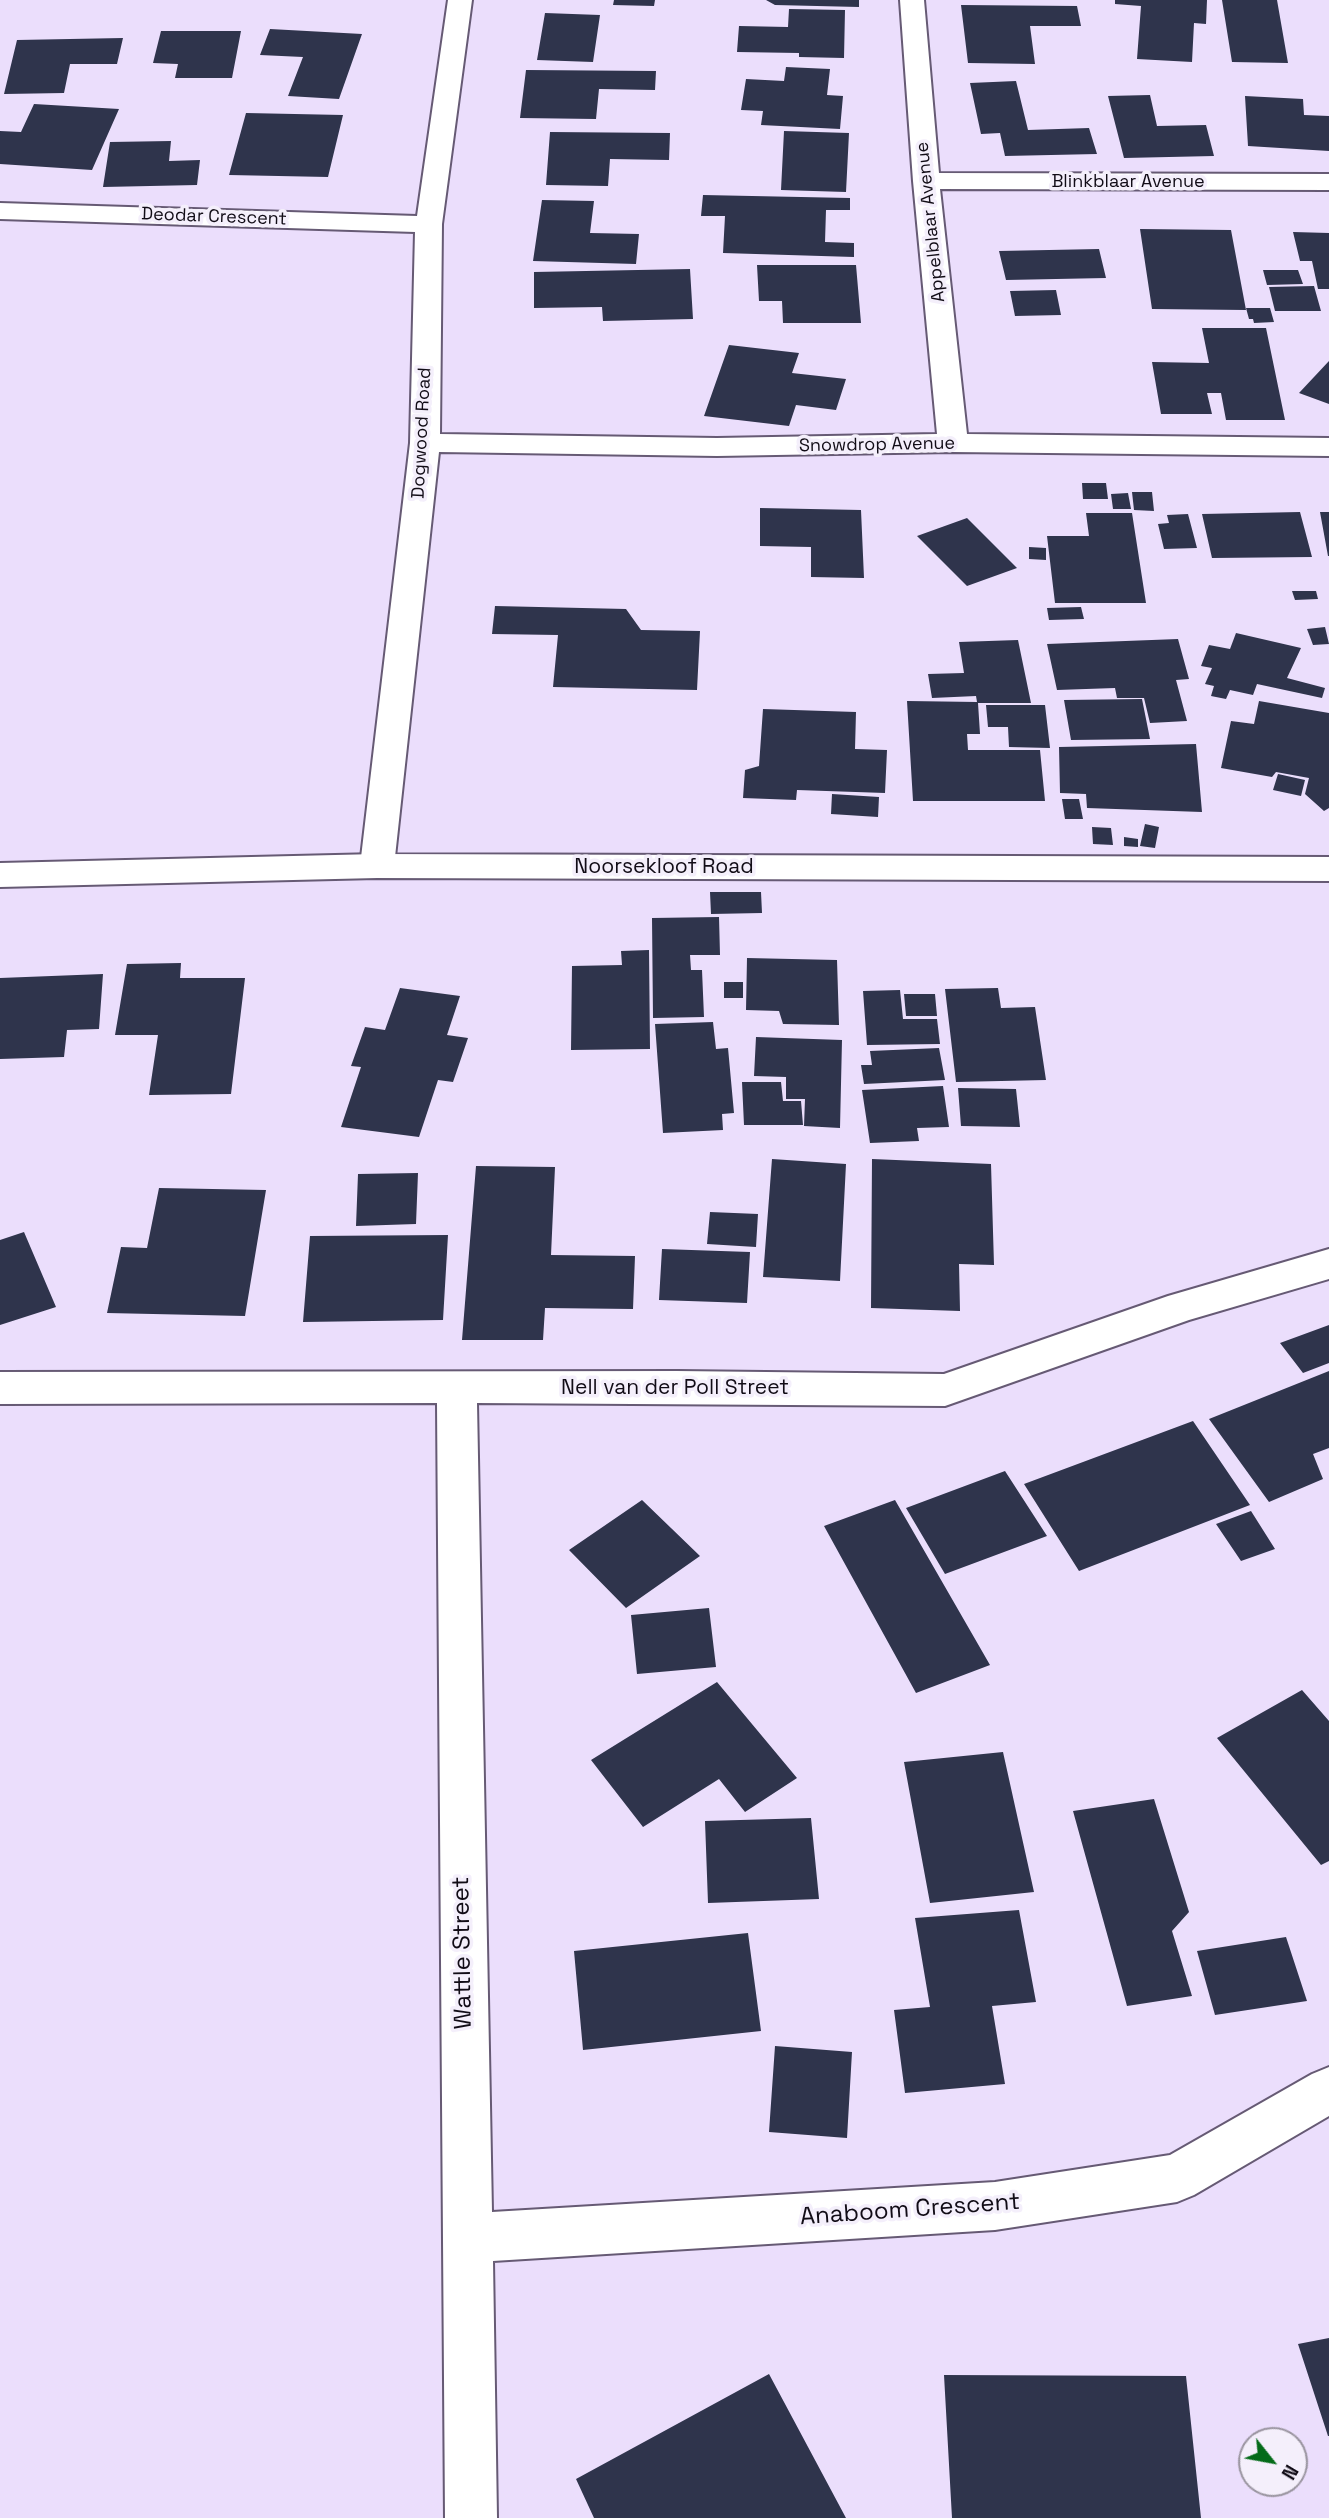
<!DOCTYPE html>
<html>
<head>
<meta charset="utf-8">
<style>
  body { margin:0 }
  #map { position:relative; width:1329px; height:2518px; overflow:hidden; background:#ebdefc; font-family:"Space Grotesk",sans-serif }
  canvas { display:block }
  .north { position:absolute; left:1238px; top:2427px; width:70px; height:70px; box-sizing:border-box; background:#f4effb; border:2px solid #99949f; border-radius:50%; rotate:121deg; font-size:19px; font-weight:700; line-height:28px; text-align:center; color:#110c16 }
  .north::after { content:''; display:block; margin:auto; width:24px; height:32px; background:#046b19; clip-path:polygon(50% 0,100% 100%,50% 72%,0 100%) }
</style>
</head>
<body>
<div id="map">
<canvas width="1329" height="2518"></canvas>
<div class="north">N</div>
</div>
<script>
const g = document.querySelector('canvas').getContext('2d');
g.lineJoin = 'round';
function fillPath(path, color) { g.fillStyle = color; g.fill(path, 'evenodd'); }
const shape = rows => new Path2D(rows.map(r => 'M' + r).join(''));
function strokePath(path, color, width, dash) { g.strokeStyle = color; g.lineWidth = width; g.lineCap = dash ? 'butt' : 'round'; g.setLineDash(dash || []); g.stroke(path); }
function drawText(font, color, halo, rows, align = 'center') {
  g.font = font + ' "Space Grotesk",sans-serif'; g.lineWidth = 7; g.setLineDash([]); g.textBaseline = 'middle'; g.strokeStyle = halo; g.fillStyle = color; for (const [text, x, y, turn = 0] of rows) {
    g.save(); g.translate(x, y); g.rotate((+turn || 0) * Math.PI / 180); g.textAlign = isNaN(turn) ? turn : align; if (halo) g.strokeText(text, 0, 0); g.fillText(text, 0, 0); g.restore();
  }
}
fillPath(shape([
  [614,0,655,0,654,6,613,5],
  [766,0,859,0,859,7,775,5],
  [1115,0,1207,0,1206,24,1194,23,1192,62,1137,59,1141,6,1115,4],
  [1222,0,1277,0,1288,63,1232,62],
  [961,5,1077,6,1081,26,1030,26,1035,64,968,63],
  [789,9,845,10,844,58,799,57,799,53,737,52,739,26,788,27],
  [545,13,600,15,593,62,537,60],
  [270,29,362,34,339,99,288,96,303,57,260,55],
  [161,31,241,31,232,78,175,78,178,64,153,63],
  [123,38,117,64,70,64,64,93,4,94,17,40],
  [786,67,830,69,827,95,843,96,840,129,761,125,763,111,741,110,746,79,784,81],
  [526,70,656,71,655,90,599,89,596,119,520,118],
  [1016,81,1028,130,1089,128,1097,154,1005,156,1000,133,981,134,970,83],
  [1150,95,1157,126,1206,125,1214,156,1124,158,1108,96],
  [1245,96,1303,99,1304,115,1329,116,1329,151,1248,146],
  [34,104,119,109,92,170,0,164,0,131,21,132],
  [246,113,343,115,328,177,229,175],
  [784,131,849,133,846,192,781,190],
  [550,132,670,133,669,160,610,159,608,186,546,185],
  [171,141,169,161,200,160,197,185,103,187,110,142],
  [703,195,850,198,850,210,826,210,825,242,854,243,854,257,723,253,725,216,701,216],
  [542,200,594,201,590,233,639,234,636,264,533,261],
  [1140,229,1231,230,1246,310,1152,309],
  [1293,232,1329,233,1329,289,1318,289,1312,261,1300,261],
  [1099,249,1106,278,1006,280,999,251],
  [757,265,856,265,861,323,783,323,782,301,759,301],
  [690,269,693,319,603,321,602,307,534,308,534,272],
  [1263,270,1298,270,1303,284,1267,285],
  [1314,286,1321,311,1275,311,1269,287],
  [1056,290,1061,315,1015,316,1010,291],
  [1246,308,1270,308,1274,322,1254,323,1253,319,1249,319],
  [1202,328,1266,328,1285,420,1226,420,1221,393,1207,393,1212,414,1161,414,1152,362,1209,363],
  [729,345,799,353,792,373,846,379,836,410,796,405,789,426,704,416],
  [1329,361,1329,404,1299,393],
  [1082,483,1106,483,1108,499,1083,499],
  [1132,492,1152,492,1154,511,1134,510],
  [1128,493,1131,509,1113,509,1111,494],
  [760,508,861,510,864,578,811,577,811,547,760,546],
  [1300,512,1312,557,1212,558,1202,514],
  [1320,512,1329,512,1329,556,1328,556],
  [1086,513,1132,513,1146,603,1055,603,1047,536,1089,536],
  [1188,514,1197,548,1164,549,1158,524,1169,523,1167,515],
  [967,518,1017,568,967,586,917,536],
  [1029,547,1046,548,1046,560,1029,559],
  [1292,591,1316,591,1318,599,1295,600],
  [495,606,626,609,641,630,700,631,697,690,553,687,558,635,492,634],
  [1081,607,1084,619,1049,620,1047,608],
  [1325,627,1329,644,1313,645,1307,629],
  [1236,633,1301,648,1287,678,1325,688,1322,698,1257,684,1253,695,1230,690,1226,699,1211,696,1214,686,1205,684,1212,668,1201,666,1209,645,1230,649],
  [1178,639,1189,679,1176,680,1187,721,1150,723,1144,698,1117,698,1115,688,1057,690,1047,644],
  [1018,640,1031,703,978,703,980,734,967,734,968,750,1040,750,1045,801,913,801,907,701,977,702,976,696,932,698,928,674,964,673,959,642],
  [1142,699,1150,739,1071,740,1064,700],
  [1259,701,1329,713,1329,808,1324,811,1305,794,1309,778,1276,772,1272,777,1221,768,1231,721,1254,724],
  [986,705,1045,705,1050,748,1009,747,1008,727,988,727],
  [763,709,856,712,855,749,887,750,885,793,797,790,796,800,743,798,745,770,759,766],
  [1196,744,1202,812,1087,808,1086,794,1060,793,1059,747],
  [1278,774,1305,780,1301,796,1273,790],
  [832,794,879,797,878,817,831,814],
  [1062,799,1079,799,1083,819,1065,819],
  [1145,824,1159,827,1155,848,1140,846],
  [1092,827,1111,828,1113,845,1093,844],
  [1124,837,1138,839,1138,847,1124,846],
  [710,892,761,892,762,913,711,914],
  [719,917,720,955,690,955,691,970,702,970,704,1017,653,1018,652,918],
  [649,950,650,1049,571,1050,572,966,622,965,621,951],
  [747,958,837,960,839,1025,783,1024,779,1011,746,1010],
  [181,963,180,978,245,978,231,1094,149,1095,158,1035,115,1035,127,964],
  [103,974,99,1029,67,1030,64,1057,0,1059,0,978],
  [724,982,743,982,743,998,724,998],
  [400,988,460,996,447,1035,468,1038,453,1082,438,1080,419,1137,341,1127,361,1067,351,1066,365,1027,385,1030],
  [998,988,1001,1008,1035,1007,1046,1080,956,1082,945,989],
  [900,990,903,1019,937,1019,940,1044,867,1045,863,991],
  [904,994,935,994,937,1016,906,1016],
  [713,1022,716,1049,728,1048,734,1113,722,1114,723,1130,663,1133,655,1024],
  [756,1037,842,1040,840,1128,804,1126,805,1099,786,1099,786,1077,754,1076],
  [939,1048,945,1080,864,1084,861,1065,872,1065,870,1051],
  [742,1082,781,1082,783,1101,801,1101,803,1125,744,1125],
  [943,1086,949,1127,917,1128,919,1141,870,1143,862,1090],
  [958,1088,1016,1089,1020,1127,961,1126],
  [772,1159,846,1164,840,1281,763,1277],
  [872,1159,991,1164,994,1265,959,1264,960,1311,871,1308],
  [476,1166,555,1167,551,1255,635,1256,633,1309,545,1308,543,1340,462,1340],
  [418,1173,416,1224,356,1226,358,1174],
  [159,1188,266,1190,245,1316,107,1313,121,1247,147,1248],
  [710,1212,758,1214,756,1247,707,1244],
  [24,1232,56,1307,0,1325,0,1240],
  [448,1235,443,1320,303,1322,310,1236],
  [662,1249,750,1252,747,1303,659,1300],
  [1329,1325,1329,1363,1303,1373,1280,1343],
  [1329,1371,1329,1448,1313,1454,1323,1479,1269,1502,1209,1419],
  [1193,1421,1250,1505,1079,1571,1024,1484],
  [1005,1471,1047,1536,945,1574,906,1508],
  [642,1500,700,1556,626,1608,569,1550],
  [895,1500,990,1665,916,1693,824,1526],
  [1251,1511,1275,1549,1241,1561,1216,1524],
  [709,1608,716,1667,637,1674,631,1615],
  [717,1682,797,1778,745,1812,719,1779,643,1827,591,1760],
  [1302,1690,1329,1721,1329,1861,1321,1865,1217,1738],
  [1003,1752,1034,1892,930,1903,904,1762],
  [1154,1799,1189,1912,1172,1931,1192,1996,1127,2006,1073,1811],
  [811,1818,819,1899,708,1903,705,1821],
  [1019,1910,1036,2002,992,2006,1005,2084,905,2093,894,2010,930,2007,915,1918],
  [748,1933,761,2031,583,2050,574,1951],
  [1286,1937,1307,2001,1215,2015,1197,1951],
  [775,2046,852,2052,847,2138,769,2132],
  [1329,2338,1329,2436,1328,2436,1298,2344],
  [769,2374,846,2518,594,2518,576,2479],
  [944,2375,1186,2376,1201,2518,952,2518]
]), '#2f344c');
const minor = shape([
  [448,0,472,0,442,224,440,434,717,438,937,434,913,181,900,0,924,0,939,173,1329,174,1329,190,940,189,967,434,1329,438,1329,456,953,452,717,456,439,452,394,866,389,874,377,878,365,874,360,866,410,443,415,232,0,219,0,203,417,216,448,0],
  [1329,1249,1329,1279,1189,1320,945,1406,477,1403,492,2212,995,2182,1170,2155,1312,2074,1329,2067,1329,2116,1194,2195,1177,2202,995,2230,493,2261,497,2518,445,2518,437,1403,0,1404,0,1372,677,1371,944,1374,1168,1296,1329,1249]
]);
const tertiary = shape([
  [377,854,1329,857,1329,881,377,878,0,887,0,863,377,854]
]);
strokePath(minor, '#665a74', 4);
strokePath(tertiary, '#665a74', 4);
fillPath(minor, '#fff');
fillPath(tertiary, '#fff');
drawText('18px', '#110c16', '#f4effb', [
  ["Blinkblaar Avenue",1128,182],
  ["Deodar Crescent",214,217,2],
  ["Appelblaar Avenue",931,222,-96],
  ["Dogwood Road",422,433,-87],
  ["Snowdrop Avenue",877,445,-1]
]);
drawText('21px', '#110c16', '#f4effb', [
  ["Noorsekloof Road",664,867],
  ["Nell van der Poll Street",675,1388]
]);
drawText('24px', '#110c16', '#f4effb', [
  ["Wattle Street",463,1953,-91],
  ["Anaboom Crescent",910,2210,-4]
]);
</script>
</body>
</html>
